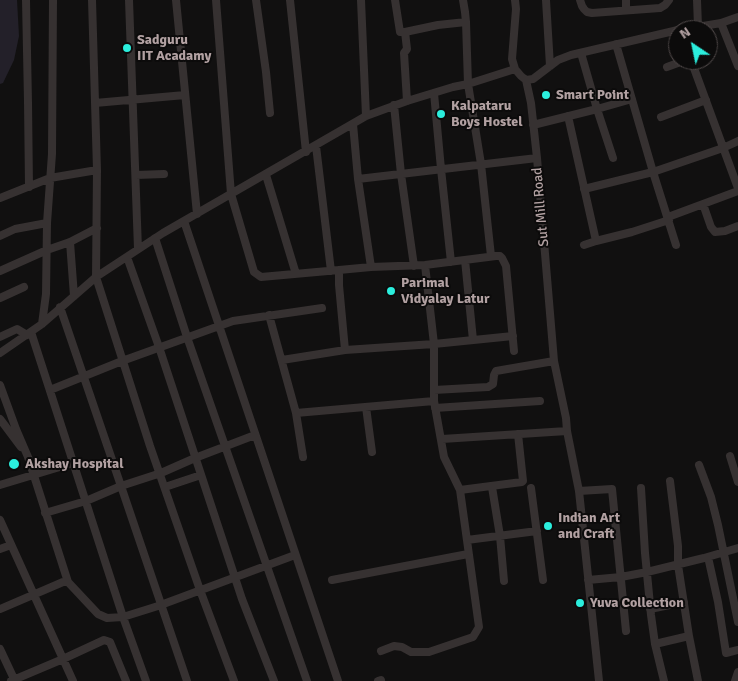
<!DOCTYPE html>
<html>
<head>
<meta charset="utf-8">
<style>
  body { margin:0 }
  #map { position:relative; width:738px; height:681px; overflow:hidden; background:#111010; font-family:Signika,sans-serif }
  canvas { display:block }
  .north { position:absolute; left:668px; top:20px; width:50px; height:50px; box-sizing:border-box; background:#0c0b0b; border:1px solid #4e4747; border-radius:50%; rotate:326deg; font-size:14px; font-weight:700; line-height:20px; text-align:center; color:#b2a1a2 }
  .north::after { content:''; display:block; margin:auto; width:18px; height:22px; background:#2beedd; clip-path:polygon(50% 0,100% 100%,50% 72%,0 100%) }
</style>
</head>
<body>
<div id="map">
<canvas width="738" height="681"></canvas>
<div class="north">N</div>
</div>
<script>
const g = document.querySelector('canvas').getContext('2d');
g.lineJoin = 'round';
function fillPath(path, color) { g.fillStyle = color; g.fill(path, 'evenodd'); }
const shape = rows => new Path2D(rows.map(r => 'M' + r).join(''));
function strokePath(path, color, width, dash) { g.strokeStyle = color; g.lineWidth = width; g.lineCap = dash ? 'butt' : 'round'; g.setLineDash(dash || []); g.stroke(path); }
function drawText(font, color, halo, rows, align = 'center') {
  g.font = font + ' Signika,sans-serif'; g.lineWidth = 4; g.setLineDash([]); g.textBaseline = 'middle'; g.strokeStyle = halo; g.fillStyle = color; for (const [text, x, y, turn = 0] of rows) {
    g.save(); g.translate(x, y); g.rotate((+turn || 0) * Math.PI / 180); g.textAlign = isNaN(turn) ? turn : align; if (halo) g.strokeText(text, 0, 0); g.fillText(text, 0, 0); g.restore();
  }
}
fillPath(shape([
  [0,0,17,0,19,36,14,60,3,83,0,84]
]), '#232029');
strokePath(shape([
  [26,0,28,102,29,187],
  [129,0,138,249],
  [176,0,197,214],
  [216,0,231,194,254,272,261,277,339,270,339,285,345,350],
  [256,0,266,72,270,113],
  [290,0,306,152],
  [361,0,366,116],
  [395,0,400,32,405,32,407,49,404,53,407,101],
  [463,0,465,12,466,22],
  [515,0,516,9,512,59,515,69,521,76,526,80,531,103,537,158,554,361,566,418,567,431,579,491,599,681],
  [546,0,550,66],
  [580,0,582,6,584,9,587,12,592,13,660,8,665,5,669,0],
  [626,0,626,10],
  [697,0,698,26],
  [721,23,738,66],
  [679,30,721,23,738,17],
  [405,32,438,25,466,22,468,84,481,164,491,256],
  [616,44,653,172,676,245],
  [581,53,597,109,613,158],
  [691,60,738,188],
  [667,67,686,60],
  [526,80,533,79,558,60,571,55,678,30],
  [434,93,441,169,451,262],
  [95,103,185,95],
  [394,105,401,174,414,266],
  [568,116,596,241],
  [661,117,706,100],
  [353,124,358,179,371,267],
  [533,125,597,109,632,99],
  [316,146,331,271],
  [97,170,96,277,150,446,200,590,234,681],
  [136,175,164,174],
  [266,175,296,274],
  [358,179,537,158],
  [584,189,653,172,723,148,738,141],
  [0,198,50,178,97,170,92,0],
  [703,204,711,227,715,232,725,231,738,226],
  [668,217,738,191],
  [184,221,338,681],
  [0,236,15,229,47,223],
  [155,238,187,337,307,681],
  [70,242,74,296],
  [584,245,596,241,632,232,669,220],
  [127,257,159,347,242,599,274,681],
  [465,260,473,340],
  [339,270,371,267,425,265,496,256,500,256,502,258,506,266,514,351],
  [0,271,47,250,70,242,97,228],
  [0,298,24,287],
  [269,315,296,413,303,457],
  [42,324,46,294,47,223,52,154,53,0],
  [31,332,123,617,146,681],
  [513,336,434,344,434,401,444,457,460,490,522,482,523,481,518,434],
  [0,337,17,329,27,335],
  [0,353,42,324,96,277,163,233,366,116,407,101,453,87,468,84,515,69],
  [282,360,345,350,434,344,425,265],
  [0,385,16,429,28,457,68,582],
  [50,390,122,361,233,321,322,308],
  [434,390,488,387,493,384,494,375,496,371,554,361],
  [366,407,372,452],
  [435,408,540,401],
  [296,413,434,401],
  [0,419,21,447],
  [442,439,567,431],
  [730,456,738,482],
  [699,465,711,497,718,525,738,622],
  [670,481,678,546,678,565,689,636],
  [0,485,73,463],
  [165,487,201,475],
  [492,487,500,536,504,581],
  [531,488,543,580],
  [641,488,645,553,651,615,655,644,664,681],
  [579,491,612,489,626,631],
  [45,513,86,501,121,486,60,307],
  [0,520,73,681],
  [467,540,537,531],
  [0,549,11,545],
  [708,557,718,602,726,653,738,650],
  [332,580,468,554],
  [588,580,621,577,647,572,704,558,738,548],
  [0,609,63,582,68,582,98,614,107,618,123,617,158,606,295,555],
  [650,609,684,602],
  [655,644,689,636,698,681],
  [0,649,15,681],
  [381,651,394,646,402,647,411,652,429,652,473,637,479,627,460,490],
  [11,681,63,659,104,640,110,642,126,681],
  [187,681,121,486,161,473,195,458,255,435],
  [378,681,381,680],
  [735,681,738,672]
]), '#363131', 8);
for (const [x, y, r, color] of [
  [127,48,5,"#2beedd"],
  [546,95,5,"#2beedd"],
  [441,114,5,"#2beedd"],
  [391,291,5,"#2beedd"],
  [14,464,6,"#2beedd"],
  [548,526,5,"#2beedd"],
  [580,603,5,"#2beedd"]
]) { const dot = new Path2D(); dot.arc(x, y, r, 0, 2 * Math.PI); g.fillStyle = color; g.fill(dot); strokePath(dot, '#0c0b0b', 2); }
drawText('bold 14px', '#b2a1a2', '#0c0b0b', [
  ["Sadguru",137,40],
  ["IIT Acadamy",137,56],
  ["Smart Point",556,95],
  ["Kalpataru",451,106],
  ["Boys Hostel",451,122],
  ["Parimal",401,283],
  ["Vidyalay Latur",401,299],
  ["Akshay Hospital",25,464],
  ["Indian Art",558,518],
  ["and Craft",558,534],
  ["Yuva Collection",590,603]
], 'left');
drawText('14px', '#b2a1a2', '#0c0b0b', [
  ["Sut Mill Road",541,207,-95]
]);
</script>
</body>
</html>
